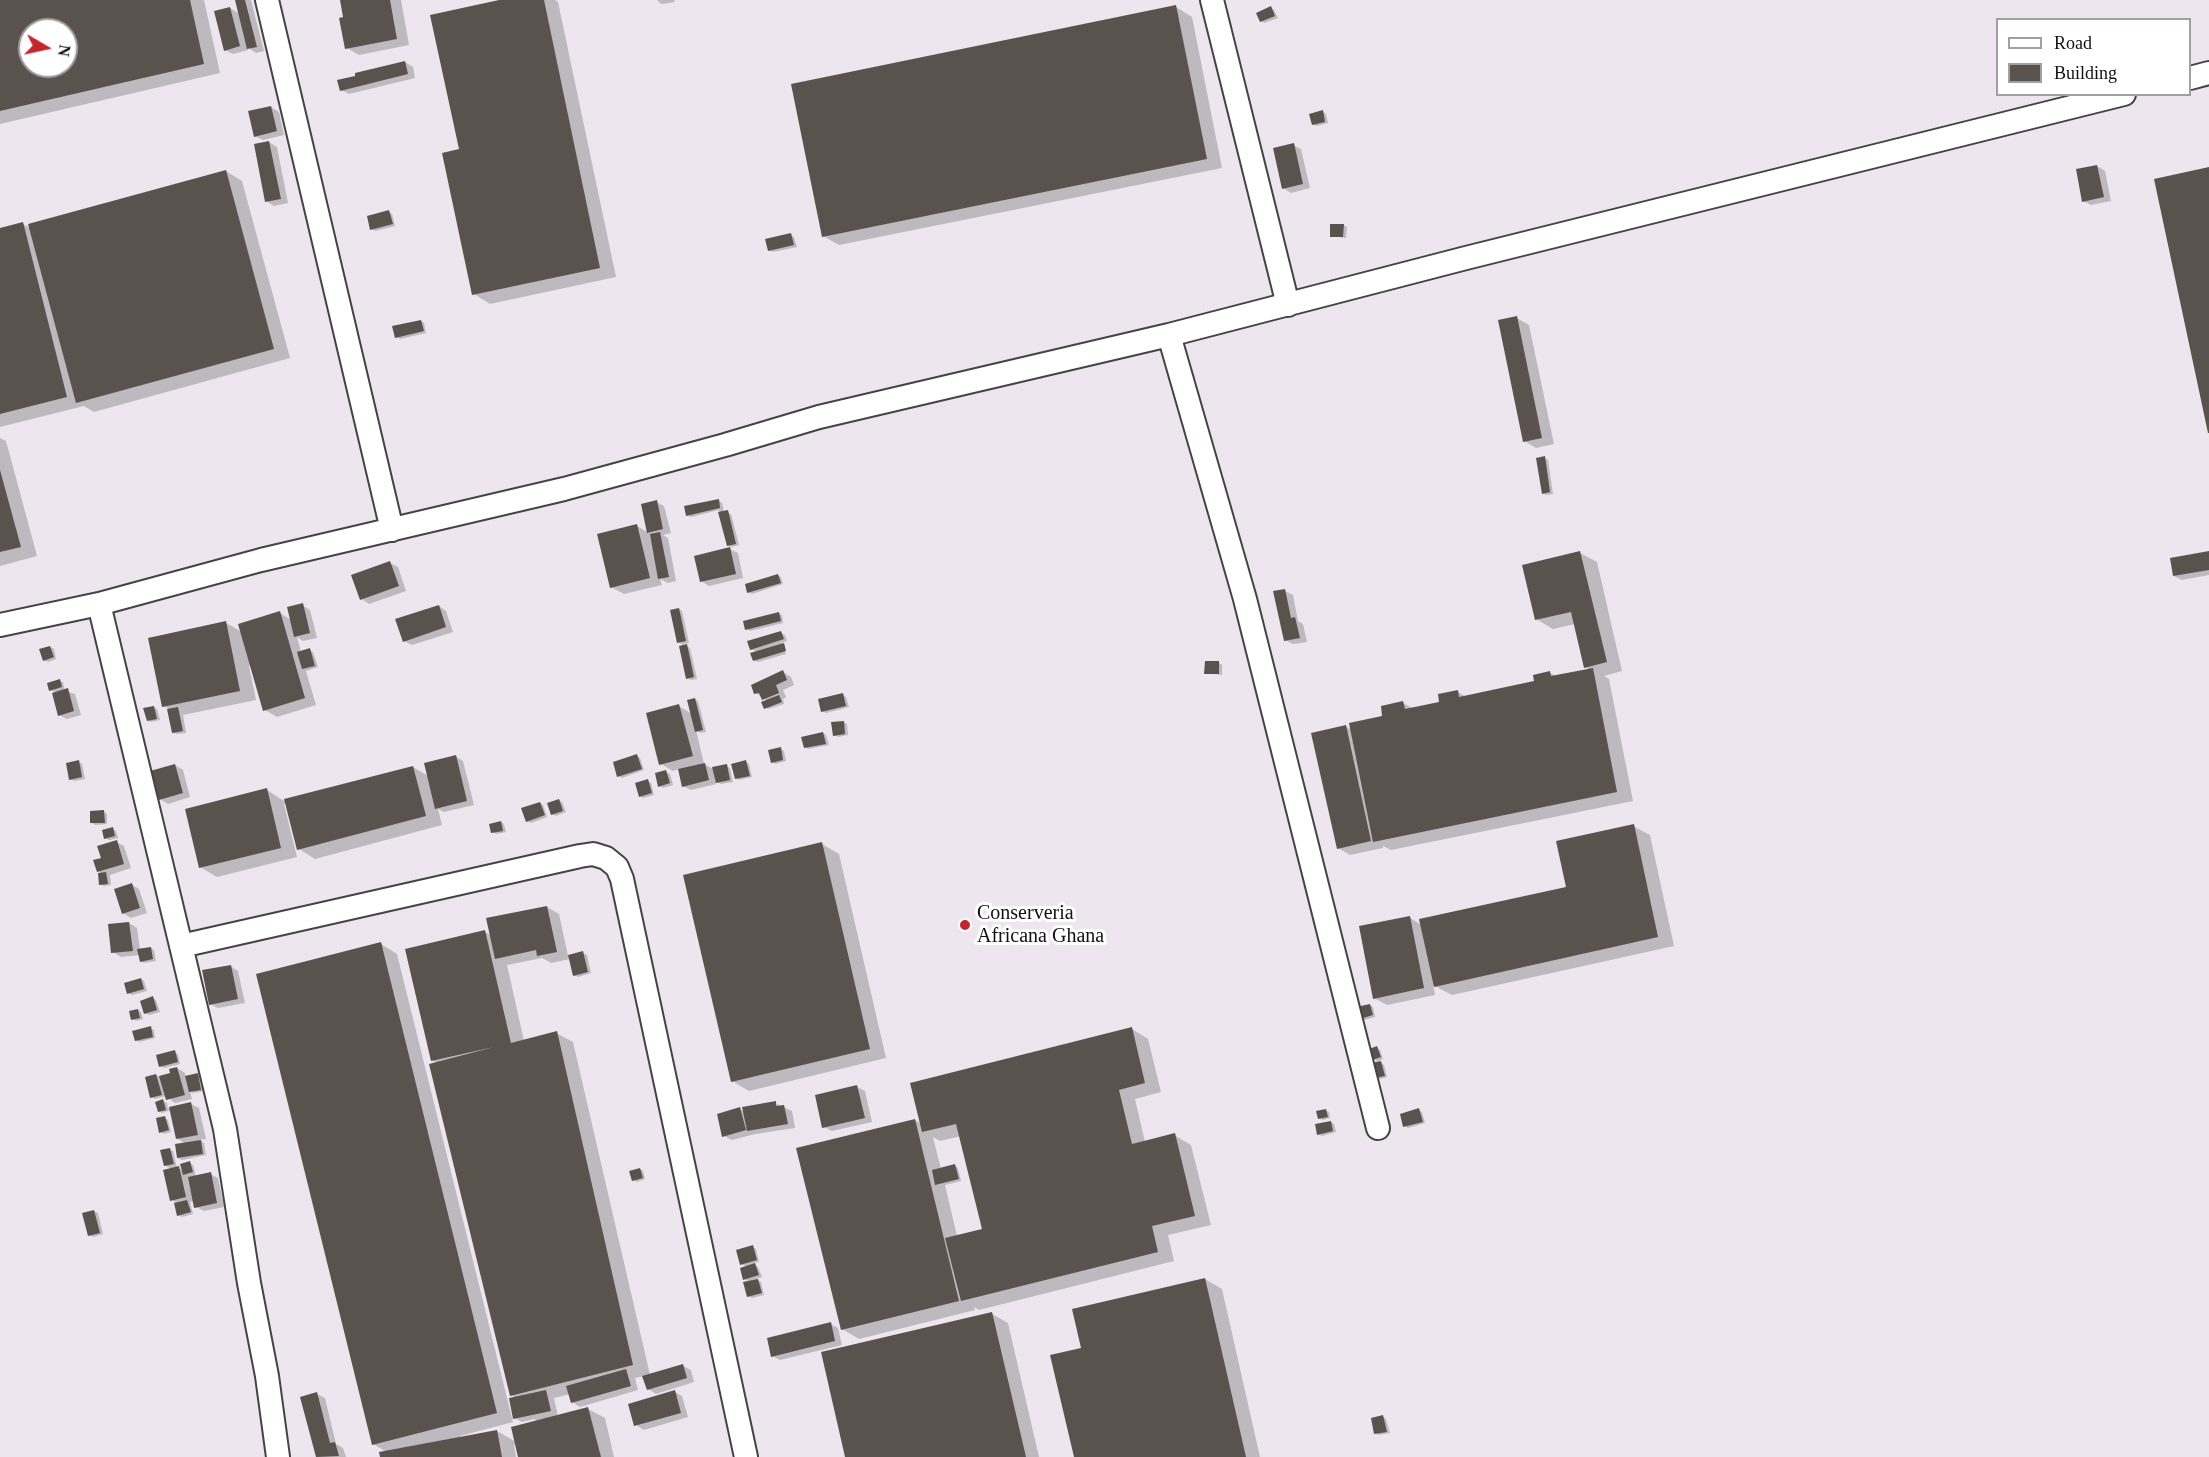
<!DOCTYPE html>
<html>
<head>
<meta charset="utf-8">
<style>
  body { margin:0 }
  #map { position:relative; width:2209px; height:1457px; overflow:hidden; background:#fffdf5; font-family:Georgia,serif }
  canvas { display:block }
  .legend { position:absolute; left:1996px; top:18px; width:195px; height:78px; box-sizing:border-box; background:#fff; border:2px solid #a0a0a0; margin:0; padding:8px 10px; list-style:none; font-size:18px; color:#111 }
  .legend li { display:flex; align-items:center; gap:12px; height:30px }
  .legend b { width:30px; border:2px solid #a0a0a0 }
  .north { position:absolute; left:18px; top:18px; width:60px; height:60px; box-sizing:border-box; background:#fff; border:2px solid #a0a0a0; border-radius:50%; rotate:99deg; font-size:16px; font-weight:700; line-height:24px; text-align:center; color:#111 }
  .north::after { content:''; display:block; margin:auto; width:21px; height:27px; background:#c4262e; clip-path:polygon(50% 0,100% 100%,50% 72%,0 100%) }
</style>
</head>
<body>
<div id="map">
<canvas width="2209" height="1457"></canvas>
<ul class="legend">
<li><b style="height:8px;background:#fff"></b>Road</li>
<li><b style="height:16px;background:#5a524d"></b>Building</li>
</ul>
<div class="north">N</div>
</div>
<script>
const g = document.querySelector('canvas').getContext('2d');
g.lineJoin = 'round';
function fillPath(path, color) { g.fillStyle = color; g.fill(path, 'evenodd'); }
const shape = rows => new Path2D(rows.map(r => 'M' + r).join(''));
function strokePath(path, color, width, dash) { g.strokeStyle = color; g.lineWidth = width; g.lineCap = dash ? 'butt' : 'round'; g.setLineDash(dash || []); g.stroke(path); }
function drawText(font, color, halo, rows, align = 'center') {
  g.font = font + ' Georgia,serif'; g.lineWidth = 6; g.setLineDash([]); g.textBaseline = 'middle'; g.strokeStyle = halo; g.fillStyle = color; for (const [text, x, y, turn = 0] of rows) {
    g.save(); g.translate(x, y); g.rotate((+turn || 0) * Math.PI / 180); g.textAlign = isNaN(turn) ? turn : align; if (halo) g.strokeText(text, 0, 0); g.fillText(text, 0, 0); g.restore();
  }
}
fillPath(shape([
  [0,0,2209,0,2209,1457,0,1457],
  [1998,20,2190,20,2190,94,1998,94],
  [30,30,66,30,66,66,30,66]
]), '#eee6ef');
fillPath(shape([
  [0,0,204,0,220,73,0,124],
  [30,30,66,30,66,66,30,66],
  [236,0,251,0,264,51,256,53,247,47,248,50,233,54,225,50,230,8,240,14],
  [341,0,401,0,409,45,359,55,347,48],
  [507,0,555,0,558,2,616,277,490,304,474,294,460,150],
  [657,0,674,0,675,2,661,4],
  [1176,7,1192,17,1222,168,839,245,823,236],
  [1271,8,1274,10,1278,18,1264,23,1261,21],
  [405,62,413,67,415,78,349,94,341,90],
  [271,107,279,112,284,135,263,140,255,136],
  [1323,112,1326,114,1328,123,1316,126,1313,124],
  [269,142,277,147,288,203,274,206,266,201],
  [1293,145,1301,149,1310,188,1291,193,1283,188],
  [2097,166,2105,171,2111,201,2091,205,2083,201],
  [226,171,242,181,290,358,94,412,84,406,0,427,0,230,23,224,30,228],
  [389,212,392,214,395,226,375,231,372,229],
  [1343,225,1347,227,1346,238,1332,236],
  [791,235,794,237,797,247,773,252,769,250],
  [1517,318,1529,325,1554,444,1536,448,1524,441],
  [421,321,424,323,426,333,400,339,397,337],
  [0,438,6,441,37,556,0,566],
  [1544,458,1548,460,1553,494,1546,495,1543,493],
  [718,501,722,503,724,512,731,514,739,545,731,547,728,545,719,510,691,517,687,515],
  [656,502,664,506,671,533,663,535,668,538,676,581,668,583,660,579,662,585,624,594,611,587,637,526,649,533,642,505],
  [730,549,738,553,743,578,709,586,701,581],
  [2209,552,2209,575,2182,580,2174,576],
  [1580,553,1597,562,1622,671,1604,676,1609,679,1633,801,1391,850,1383,846,1383,848,1350,855,1338,848,1345,726,1352,730,1384,717,1403,703,1414,709,1441,703,1458,692,1466,697,1536,683,1550,673,1557,677,1590,670,1585,667,1575,624,1553,629,1536,619],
  [390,563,398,567,406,591,369,604,362,599],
  [777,575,781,577,783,584,752,594,748,592],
  [1285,591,1293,595,1298,621,1303,624,1307,642,1293,644,1285,640],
  [302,605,310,610,317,638,303,641,297,637,301,652,309,650,313,652,318,667,306,671,316,705,277,717,265,710,252,665,249,666,256,700,183,715,186,733,177,734,173,733,169,709,164,706,226,623,242,632,280,613,291,620],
  [439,606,446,611,453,632,412,645,404,641],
  [679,609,682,611,689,643,683,644,690,648,697,679,691,680,687,678,685,646,678,642],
  [778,613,782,615,783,623,750,631,747,629],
  [781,633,785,635,787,641,781,643,785,645,783,645,786,654,758,662,754,660,757,652,751,649],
  [50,647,54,649,56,659,48,662,44,660],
  [1219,663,1222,665,1222,675,1206,673],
  [783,672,791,677,794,685,783,690,786,697,783,699,784,704,768,709,765,707,767,701,756,693],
  [60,681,63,682,65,691,75,694,81,715,67,719,59,715,56,693,51,690],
  [843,695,846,697,849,707,826,713,822,711],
  [695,699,698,701,706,732,700,733,696,730,704,764,713,769,726,766,730,768,733,782,721,784,716,782,716,784,691,790,683,786,679,769,673,771,661,764,679,706,692,714],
  [153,707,157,709,160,720,151,722,148,720],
  [843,722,847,724,848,735,838,737,834,735],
  [823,733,826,735,829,745,808,749,805,747],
  [780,749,784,751,786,761,775,764,772,762],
  [455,756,463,761,474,805,444,812,438,809,442,825,315,859,299,849,287,803,284,804,297,857,217,877,200,867,267,790,284,801,413,767,428,776],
  [637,756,640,758,644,770,622,778,619,776],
  [79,762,82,764,85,779,74,781,71,779],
  [746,762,749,764,752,777,739,780,736,778],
  [175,765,183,770,190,797,168,804,160,799],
  [666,772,670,774,673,785,663,788,660,786],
  [647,781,651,783,654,795,643,798,640,796],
  [559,800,562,802,566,812,556,816,552,814],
  [540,803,543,805,547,817,531,823,527,821],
  [104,812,107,814,107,824,95,825,92,823],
  [501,822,504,824,506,832,496,834,493,832],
  [1633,826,1650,835,1674,946,1452,995,1433,985,1435,995,1387,1005,1374,998,1410,918,1422,925,1567,888],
  [113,829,116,831,118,838,109,840,105,838],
  [116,842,124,846,131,868,110,875,111,885,104,886,100,884,103,874,98,871,102,859],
  [822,844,839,854,886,1058,749,1091,732,1081],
  [132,885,139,889,147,913,131,918,123,913],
  [547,907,559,914,568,956,583,953,587,955,591,973,578,977,574,975,570,959,551,963,542,958,507,965,524,1041,556,1033,573,1042,650,1375,683,1366,691,1370,694,1382,656,1394,648,1389,644,1376,635,1378,638,1390,580,1407,572,1402,570,1394,554,1398,558,1416,588,1409,605,1418,614,1457,520,1457,516,1444,514,1445,516,1457,381,1457,387,1452,373,1444,381,944,397,954,513,1422,460,1436,460,1438,497,1431,516,1442,536,1422,535,1419,522,1422,514,1418,516,1398,511,1395,438,1064,432,1060,485,932,492,936],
  [129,923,137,928,140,950,151,948,154,950,156,961,144,963,141,961,140,955,121,957,113,952],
  [230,966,238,971,245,1003,218,1008,210,1004],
  [141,979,144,981,147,991,132,995,129,993],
  [153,998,156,1000,160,1012,149,1015,145,1013],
  [1370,1005,1373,1007,1375,1017,1364,1020,1361,1018],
  [137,1010,141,1012,143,1019,136,1021,133,1019],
  [150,1028,154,1030,155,1038,139,1042,136,1040],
  [1132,1029,1148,1039,1161,1092,1135,1099,1145,1142,1174,1135,1191,1145,1211,1225,1168,1235,1174,1261,979,1310,974,1307,975,1310,859,1339,842,1329,915,1120,922,1124],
  [961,1136,984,1230,957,1236,945,1185,961,1181,958,1168,955,1166,941,1169,933,1137,940,1141],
  [1377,1048,1380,1050,1383,1059,1378,1061,1384,1065,1387,1077,1380,1079,1376,1077,1380,1063,1374,1059],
  [174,1052,178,1054,180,1064,164,1068,160,1066],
  [177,1068,185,1073,186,1078,198,1075,202,1077,204,1091,193,1093,190,1091,192,1099,175,1103,166,1096,155,1099,151,1097,156,1075,160,1077,172,1074],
  [857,1087,865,1091,872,1122,832,1131,824,1127],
  [163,1101,167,1103,168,1109,191,1104,199,1108,206,1139,199,1140,204,1143,206,1155,182,1160,178,1158,186,1144,178,1139,171,1110,162,1113,159,1111],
  [775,1103,792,1111,795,1128,755,1134,732,1140,724,1136,740,1109,744,1112],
  [1325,1110,1329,1112,1330,1118,1323,1120,1319,1118],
  [1418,1110,1422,1112,1425,1123,1408,1128,1405,1126],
  [165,1118,168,1120,171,1132,164,1134,161,1132],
  [1331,1122,1334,1124,1336,1132,1322,1136,1318,1134],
  [169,1149,173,1151,177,1168,183,1170,190,1163,193,1165,196,1177,210,1174,218,1178,224,1207,204,1211,196,1207,194,1201,190,1202,193,1214,182,1217,178,1215,178,1204,172,1200,171,1169,165,1165],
  [640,1169,643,1171,645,1179,637,1182,633,1180],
  [94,1211,98,1213,103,1234,93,1237,89,1235],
  [752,1247,756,1249,759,1262,753,1263,758,1267,762,1277,756,1279,761,1282,764,1295,752,1298,748,1296,750,1282,745,1279,747,1267,741,1264],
  [1205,1279,1222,1289,1260,1457,1075,1457,1083,1349],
  [992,1314,1008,1323,1039,1457,846,1457],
  [830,1324,838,1328,842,1345,780,1360,772,1356],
  [675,1392,682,1396,688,1417,644,1430,636,1425],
  [317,1394,325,1398,336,1444,343,1448,346,1457,317,1457,302,1398],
  [1383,1417,1386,1419,1390,1433,1379,1435,1375,1433]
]), '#0003');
fillPath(shape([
  [0,0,190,0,204,64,0,111],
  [30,30,66,30,66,66,30,66],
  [235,0,245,0,257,47,247,49],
  [340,0,390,0,397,39,345,49,339,18,343,17],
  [499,0,544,0,600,268,472,295,442,153,459,149,430,15],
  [1176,5,1207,159,822,237,791,84],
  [1271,6,1275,16,1260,22,1256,13],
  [230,7,240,46,224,51,214,11],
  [405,61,408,74,340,91,337,80,355,76,355,73],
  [271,106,277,131,254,137,248,111],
  [1323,110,1325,122,1312,125,1309,114],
  [269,141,281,199,265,202,254,144],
  [1294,143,1303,184,1282,189,1273,148],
  [2097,165,2104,197,2082,202,2076,169],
  [2209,167,2209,433,2208,433,2154,179],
  [226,170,274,349,76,403,28,224],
  [389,210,393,224,370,230,367,216],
  [23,222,67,397,0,414,0,228],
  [1330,224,1344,224,1343,237,1330,237],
  [791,233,794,245,768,251,765,239],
  [1517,316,1542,438,1523,442,1498,320],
  [421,320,424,331,395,338,392,326],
  [1545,456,1550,492,1542,494,1536,458],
  [0,470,21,547,0,552],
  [719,499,720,508,686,516,684,506],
  [657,500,663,529,647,533,641,504],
  [728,510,736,544,727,546,718,512],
  [637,524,650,578,610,588,597,534],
  [660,532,669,577,658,579,650,534],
  [730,547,736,574,700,582,694,556],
  [1580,551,1607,662,1584,668,1571,612,1535,620,1522,565],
  [2209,551,2209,570,2173,576,2170,558],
  [390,561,399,586,360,600,351,575],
  [778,574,781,583,747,593,745,584],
  [1285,589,1291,618,1295,617,1300,638,1284,641,1273,591],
  [303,603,310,633,294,637,287,607],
  [439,605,446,627,403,642,395,619],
  [679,608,686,641,677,643,670,610],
  [280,611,305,698,263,711,238,624],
  [779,612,781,621,745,630,743,621],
  [226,621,240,691,162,707,148,638],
  [781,631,784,639,750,650,747,641],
  [784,643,786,651,753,661,750,653],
  [687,644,694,677,686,679,679,646],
  [50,646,54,657,43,661,39,649],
  [310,648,315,666,302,669,297,652],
  [1205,661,1219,661,1219,674,1204,674],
  [1593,668,1617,792,1373,842,1349,723,1382,716,1381,706,1403,701,1405,709,1439,702,1438,694,1458,690,1459,697,1534,681,1533,675,1550,671,1551,676],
  [783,670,787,680,776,685,779,693,762,700,759,693,754,694,751,685],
  [60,679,62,687,49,691,47,683],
  [68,688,74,711,58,716,52,693],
  [843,693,846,706,821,712,818,699],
  [779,695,782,702,764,709,761,702],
  [695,698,703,730,695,732,687,700],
  [679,704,693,756,659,765,646,713],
  [154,706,157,719,147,721,143,708],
  [178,707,183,731,172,733,167,709],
  [844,721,845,734,833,736,831,722],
  [1346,725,1371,841,1337,849,1311,733],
  [823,732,826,744,804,748,801,737],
  [781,747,783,760,771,763,768,750],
  [637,754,642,769,617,777,613,762],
  [456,755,467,801,435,809,424,763],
  [79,760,82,777,69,780,66,763],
  [746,760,750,776,735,779,731,764],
  [705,763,709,780,682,787,678,769],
  [175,764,183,793,159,800,150,771],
  [727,764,730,780,716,783,712,767],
  [413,766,426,816,297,850,284,799],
  [666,770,670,783,658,787,655,773],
  [648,779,652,793,639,797,635,783],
  [267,788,281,848,199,868,185,809],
  [559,799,563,811,551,815,547,803],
  [540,802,545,815,526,822,521,808],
  [104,810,105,823,90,823,90,811],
  [501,821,503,831,491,833,489,824],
  [1634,824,1658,937,1434,987,1419,919,1566,887,1556,841],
  [113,827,115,836,104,839,102,830],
  [117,840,124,864,97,872,93,860,101,858,97,846],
  [822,842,870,1049,731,1082,683,875],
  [106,872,108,884,99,885,98,873],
  [132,883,140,908,122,914,114,889],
  [547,906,557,952,537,956,536,950,495,959,486,918],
  [1410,916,1424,988,1373,999,1359,926],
  [129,922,133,951,111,953,108,924],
  [485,930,511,1043,557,1031,633,1365,510,1396,429,1064,494,1047,431,1061,405,949],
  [381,942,497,1413,372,1445,256,974],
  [151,947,153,959,140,962,137,949],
  [583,951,588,972,573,976,568,955],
  [231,965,238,999,209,1005,202,970],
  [141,978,144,989,127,994,124,983],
  [153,996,157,1010,144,1014,140,1001],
  [1370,1004,1373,1015,1360,1019,1356,1007],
  [138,1009,140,1018,131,1020,129,1011],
  [151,1026,153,1037,135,1041,132,1031],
  [1132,1027,1145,1083,1119,1090,1132,1144,1175,1133,1195,1216,1152,1226,1158,1252,961,1301,945,1238,982,1229,956,1124,922,1132,910,1083],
  [1377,1046,1381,1057,1372,1060,1369,1049],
  [175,1050,178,1062,159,1067,156,1055],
  [1381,1061,1385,1076,1375,1078,1371,1063],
  [177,1067,185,1095,166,1100,159,1076,170,1073,169,1069],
  [198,1073,201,1090,189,1092,185,1076],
  [156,1074,162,1095,150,1098,145,1077],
  [857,1085,865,1118,822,1128,815,1095],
  [163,1099,166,1110,158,1112,155,1102],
  [776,1101,776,1106,784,1105,788,1124,747,1131,742,1107],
  [191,1102,198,1135,176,1139,169,1107],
  [740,1107,746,1130,722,1137,717,1114],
  [1419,1108,1423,1122,1403,1127,1400,1114],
  [1326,1109,1328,1117,1318,1119,1316,1111],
  [165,1116,169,1130,159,1133,156,1118],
  [915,1119,959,1301,841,1330,796,1148],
  [1331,1121,1333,1131,1317,1135,1315,1124],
  [201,1140,203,1154,177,1158,175,1144],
  [170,1148,174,1164,164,1166,160,1150],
  [190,1161,193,1172,183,1175,180,1164],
  [955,1164,959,1179,935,1185,932,1170],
  [179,1166,186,1197,170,1201,163,1170],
  [640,1168,643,1178,632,1181,629,1171],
  [211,1172,217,1203,194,1208,188,1177],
  [187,1200,191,1212,177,1216,174,1203],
  [94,1210,100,1233,88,1236,82,1213],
  [753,1245,757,1260,740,1265,736,1250],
  [755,1263,759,1275,743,1280,740,1268],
  [1205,1278,1246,1457,1074,1457,1050,1355,1081,1348,1072,1309],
  [758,1279,762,1293,747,1297,743,1282],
  [992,1312,1026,1457,845,1457,821,1352],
  [831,1322,835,1341,771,1357,767,1338],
  [683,1364,687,1378,647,1390,642,1376],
  [626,1369,631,1386,571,1403,566,1386],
  [546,1390,551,1411,513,1419,509,1398],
  [675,1390,681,1413,634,1426,628,1404],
  [317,1392,330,1443,335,1442,339,1456,316,1457,300,1397],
  [588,1407,601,1457,518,1457,511,1427],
  [1383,1415,1387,1432,1374,1434,1371,1418],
  [497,1430,502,1457,380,1457,379,1452]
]), '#5a524d');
const minor = shape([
  [267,0,392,530],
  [1212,0,1288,305],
  [2190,78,2209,73],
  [1169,335,1245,599,1378,1128],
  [99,604,225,1129,249,1283,267,1376,278,1457],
  [0,625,99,604,261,560,564,489,725,445,819,417,1169,335,1466,258,2124,94],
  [181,946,580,856,593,854,606,858,617,867,622,879,746,1457]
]);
strokePath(minor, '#444', 26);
strokePath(minor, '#fff', 22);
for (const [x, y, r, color] of [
  [965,925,6,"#c4262e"]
]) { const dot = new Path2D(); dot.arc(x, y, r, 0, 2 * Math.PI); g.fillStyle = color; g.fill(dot); strokePath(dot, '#fff', 2); }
drawText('20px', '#111', '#fff', [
  ["Conserveria",977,914],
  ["Africana Ghana",977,937]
], 'left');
</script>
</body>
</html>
